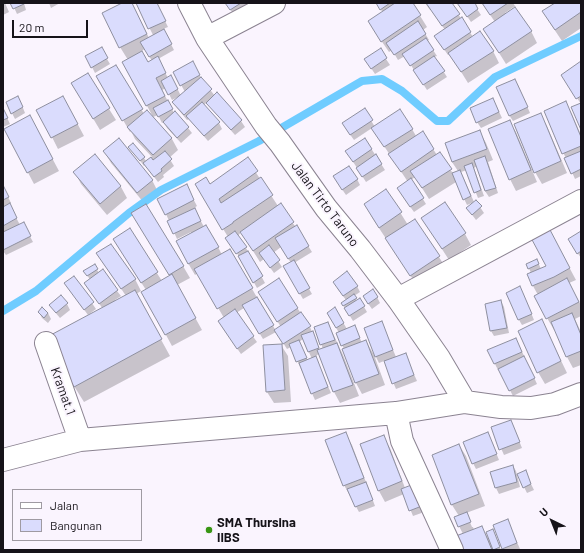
<!DOCTYPE html>
<html>
<head>
<meta charset="utf-8">
<style>
  body { margin:0 }
  #map { position:relative; width:584px; height:553px; overflow:hidden; background:#faf4fe; font-family:Barlow,sans-serif }
  canvas { display:block }
  .frame { position:absolute; inset:0; border:4px solid #161319; pointer-events:none }
  .legend { position:absolute; left:12px; top:489px; width:130px; height:52px; box-sizing:border-box; background:#faf4fe; border:1px solid #9f9aa2; margin:0; padding:5px 7px; list-style:none; font-size:12px; color:#161319 }
  .legend li { display:flex; align-items:center; gap:8px; height:20px }
  .legend b { width:20px; border:1px solid #9f9aa2 }
  .north { position:absolute; left:532px; top:501px; width:40px; height:40px; -webkit-text-stroke:3px #faf4fe; paint-order:stroke; rotate:317deg; font-size:11px; font-weight:700; line-height:16px; text-align:center; color:#161319 }
  .north::after { content:''; display:block; margin:auto; width:14px; height:18px; background:#161319; clip-path:polygon(50% 0,100% 100%,50% 72%,0 100%) }
  .scale { position:absolute; left:12px; top:20px; width:76px; height:18px; box-sizing:border-box; border:2px solid #161319; border-top:0; padding-left:5px; font-size:12px; line-height:14px; white-space:nowrap; color:#161319; -webkit-text-stroke:3px #faf4fe; paint-order:stroke }
</style>
</head>
<body>
<div id="map">
<canvas width="584" height="553"></canvas>
<div class="frame"></div>
<ul class="legend">
<li><b style="height:5px;background:#fff"></b>Jalan</li>
<li><b style="height:11px;background:#dadcfd"></b>Bangunan</li>
</ul>
<div class="north">U</div>
<div class="scale">20 m</div>
</div>
<script>
const g = document.querySelector('canvas').getContext('2d');
g.lineJoin = 'round';
function fillPath(path, color) { g.fillStyle = color; g.fill(path, 'evenodd'); }
const shape = rows => new Path2D(rows.map(r => 'M' + r).join(''));
function strokePath(path, color, width, dash) { g.strokeStyle = color; g.lineWidth = width; g.lineCap = dash ? 'butt' : 'round'; g.setLineDash(dash || []); g.stroke(path); }
function drawText(font, color, halo, rows, align = 'center') {
  g.font = font + ' Barlow,sans-serif'; g.lineWidth = 4; g.setLineDash([]); g.textBaseline = 'middle'; g.strokeStyle = halo; g.fillStyle = color; for (const [text, x, y, turn = 0] of rows) {
    g.save(); g.translate(x, y); g.rotate((+turn || 0) * Math.PI / 180); g.textAlign = isNaN(turn) ? turn : align; if (halo) g.strokeText(text, 0, 0); g.fillText(text, 0, 0); g.restore();
  }
}
fillPath(shape([
  [3,3,5,3,9,12,3,15],
  [12,3,24,3,26,10,17,14],
  [49,3,60,3,51,8],
  [124,3,132,3,149,38,153,35,137,3,156,3,168,27,163,29,174,50,158,59,168,78,171,76,181,96,185,92,174,72,192,62,201,78,215,96,217,94,241,121,245,127,235,135,211,108,207,102,203,106,219,123,222,129,208,141,189,119,187,120,177,108,174,103,180,96,172,100,166,88,162,90,174,113,188,128,192,133,181,143,167,128,164,122,162,123,158,115,153,117,172,139,178,150,169,158,174,166,163,175,164,177,158,182,145,165,144,166,130,147,144,158,146,161,152,157,135,139,131,131,130,132,98,77,116,66,144,114,152,115,123,62,128,60,120,47],
  [145,49,152,61,147,63,141,51],
  [226,3,253,3,234,15],
  [377,3,412,3,427,27,423,30,429,40,427,41,437,56,434,57,447,77,427,90,405,56,398,60,392,50,389,52,376,33,383,13],
  [425,3,451,3,473,37,493,51,499,63,468,83,450,54,448,55,439,42,445,30,431,9,430,10],
  [458,3,473,3,481,15,471,22],
  [482,3,513,3,515,6,505,13,531,31,537,43,506,64,491,40,495,22],
  [556,3,581,3,581,28,562,41,550,23],
  [101,49,110,64,95,73,87,57],
  [380,50,390,65,375,74,369,65],
  [581,62,581,127,581,104,569,86],
  [87,74,116,120,100,130,79,95],
  [518,85,530,113,513,121,509,115],
  [21,103,25,113,15,119,12,113],
  [565,103,572,114,581,135,581,176,575,179,545,111],
  [496,105,502,118,481,128,477,122],
  [69,108,84,136,58,149,52,137],
  [3,109,10,124,3,127],
  [364,109,375,127,412,129,416,136,433,149,437,155,453,173,458,171,452,162,480,132,486,143,493,160,488,162,498,193,489,197,485,191,477,166,474,168,484,196,478,198,467,170,461,172,474,202,467,205,456,182,429,199,415,177,411,180,426,204,414,212,401,194,408,182,372,128,354,140,346,129],
  [540,114,547,126,567,173,542,184,535,172],
  [509,121,516,132,537,182,516,191,510,179],
  [36,128,59,171,34,184,5,129],
  [365,139,385,170,366,182,350,157],
  [104,151,152,180,158,192,144,203,111,163],
  [95,156,121,187,127,198,107,215,81,184,75,172],
  [247,159,278,206,296,227,312,252,294,263,312,294,303,299,284,267,291,263,281,247,273,253,282,267,274,273,264,259,260,262,241,232,238,236,246,248,265,283,257,288,241,259,230,244,228,237,196,184,210,185],
  [357,179,360,185,346,195,337,182],
  [3,187,11,203,9,204,20,225,26,229,33,242,6,255,3,251],
  [386,190,408,225,415,220,446,268,418,287,371,216],
  [189,191,197,206,194,208,204,227,213,237,222,255,230,250,276,331,281,327,266,304,278,279,310,327,320,350,323,349,315,328,328,323,343,355,359,396,340,403,334,392,319,354,315,356,331,393,315,400,291,347,287,349,276,332,263,339,244,308,236,313,257,342,241,354,222,327,224,318,198,273,195,275,188,263,191,232,177,239,166,214],
  [303,339,312,359,308,361,299,342],
  [476,201,484,213,476,220,467,208],
  [422,218,465,234,471,245,449,260],
  [139,225,183,266,190,278,177,285,202,330,172,346,166,335,146,290,114,240,129,230,162,281,171,276],
  [581,232,581,258,572,245],
  [554,239,576,280,569,283,581,305,581,316,575,319,581,332,581,365,573,368,567,357,555,329,554,330,535,297,538,295,533,286,531,273,527,264,537,260,541,269,547,266],
  [98,254,135,279,141,291,136,294,170,356,84,402,74,386,103,309,85,284,90,280,85,271,94,265,99,273,103,270,117,291,121,296,115,300,116,301,126,296],
  [74,277,96,309,88,315,69,289],
  [357,286,360,292,354,296,357,301,360,300,367,312,353,321,342,303,346,300,337,288],
  [523,293,534,320,522,325,519,320],
  [377,297,380,303,372,309,367,302],
  [501,301,504,307,509,333,494,336,491,331],
  [67,304,70,310,60,318,54,311],
  [335,309,347,329,355,327,362,343,366,341,374,355,385,385,362,394,356,383,343,350,344,349,342,345,339,333,328,313],
  [39,312,48,313,51,319,48,323,42,318],
  [542,321,567,373,545,384,538,372],
  [384,328,396,357,405,354,417,381,396,389,384,361,379,363,375,355],
  [281,345,288,356,291,402,274,403,267,392],
  [519,345,537,384,513,396,499,369,498,370,495,364,489,350],
  [511,421,522,448,504,455,492,428],
  [345,433,352,445,375,506,359,512,344,485],
  [488,433,499,460,476,469,473,463],
  [383,436,390,448,405,488,430,510,413,516,404,494,385,502,379,491],
  [459,445,466,456,485,506,466,513,472,527,473,527,474,530,482,527,488,538,495,536,501,550,462,550,463,534,455,518,459,516,452,505],
  [513,466,516,471,520,487,499,494,496,488,491,472],
  [525,472,534,490,527,493,524,487],
  [494,525,510,526,520,549,504,550]
]), '#0003');
strokePath(shape([
  [3,311,36,291,129,213,161,190,259,141,362,81,382,79,402,91,437,121,448,121,495,77,581,36]
]), '#6fccff', 8);
const building = shape([
  [10,3,24,3,24,4,13,9,10,3],
  [122,3,132,3,147,34,119,48,102,13,122,3],
  [136,3,157,3,166,21,148,29,136,3],
  [225,3,241,3,230,10,225,3],
  [376,3,390,3,380,10,376,3],
  [395,3,413,3,421,15,381,42,368,21,395,3],
  [426,3,452,3,460,14,442,26,426,3],
  [457,3,475,3,478,9,467,17,457,3],
  [482,3,508,3,490,15,482,3],
  [555,3,581,3,581,12,555,30,542,11,555,3],
  [515,7,532,31,499,53,483,29,515,7],
  [462,17,471,32,444,50,434,36,462,17],
  [418,21,426,34,394,55,386,43,418,21],
  [164,29,172,44,149,57,140,42,164,29],
  [480,31,494,51,461,72,448,53,480,31],
  [426,38,434,50,410,66,402,54,426,38],
  [102,47,108,58,91,68,85,56,102,47],
  [381,48,387,58,371,69,364,59,381,48],
  [142,51,148,62,158,56,166,73,156,78,165,96,146,106,122,62,142,51],
  [434,56,445,71,423,85,413,70,434,56],
  [193,61,200,75,180,86,173,72,193,61],
  [581,61,581,96,576,99,561,75,581,61],
  [116,65,143,109,122,121,96,76,116,65],
  [88,73,110,108,93,119,71,83,88,73],
  [171,75,178,89,168,95,161,81,171,75],
  [201,77,212,89,184,115,172,102,201,77],
  [515,79,528,107,509,116,496,87,515,79],
  [217,92,242,120,231,130,206,103,217,92],
  [18,96,23,107,11,114,6,102,18,96],
  [63,96,78,124,51,138,36,110,63,96],
  [493,98,499,112,476,123,470,108,493,98],
  [168,100,173,109,158,117,153,108,168,100],
  [566,101,581,137,581,146,562,154,544,111,566,101],
  [202,102,220,122,204,136,186,116,202,102],
  [581,103,581,130,571,107,581,103],
  [3,108,8,118,3,120,3,108],
  [365,108,373,120,350,135,342,123,365,108],
  [400,109,413,129,384,147,371,128,400,109],
  [147,110,172,138,153,155,127,127,147,110],
  [175,111,189,127,177,138,163,122,175,111],
  [541,113,561,161,534,173,514,124,541,113],
  [30,115,53,159,27,173,4,129,30,115],
  [510,120,531,170,509,180,488,129,510,120],
  [480,130,487,149,452,162,445,143,480,130],
  [423,131,434,149,401,172,388,154,423,131],
  [119,138,153,180,137,193,103,151,119,138],
  [365,138,372,149,353,162,345,151,365,138],
  [133,143,145,157,140,161,128,147,133,143],
  [165,151,172,159,161,169,162,171,154,177,143,163,151,157,153,160,165,151],
  [581,151,581,169,571,174,564,158,581,151],
  [440,152,452,169,422,188,410,171,440,152],
  [95,154,121,186,100,204,73,172,95,154],
  [376,154,382,164,362,177,356,168,376,154],
  [485,156,496,188,485,191,474,160,485,156],
  [248,157,258,171,219,199,221,203,261,177,273,195,233,222,233,223,222,230,195,184,206,177,210,184,248,157],
  [472,163,481,190,474,193,464,166,472,163],
  [349,166,358,179,342,190,333,176,349,166],
  [460,170,471,196,463,200,452,173,460,170],
  [411,178,424,198,410,207,397,188,411,178],
  [187,184,194,200,165,215,157,199,187,184],
  [3,185,9,197,3,200,3,185],
  [386,189,402,212,379,228,364,204,386,189],
  [476,200,482,206,472,215,466,208,476,200],
  [445,202,466,233,442,249,421,218,445,202],
  [10,203,17,218,3,226,3,207,10,203],
  [281,203,294,222,253,251,240,232,281,203],
  [146,204,184,266,169,275,131,213,146,204],
  [195,208,201,221,173,234,167,221,195,208],
  [415,219,440,256,410,276,385,238,415,219],
  [24,222,31,236,3,250,3,232,24,222],
  [206,225,219,247,188,264,176,241,206,225],
  [297,225,309,246,288,259,275,238,297,225],
  [548,226,570,268,554,277,532,286,527,274,546,266,530,236,548,226],
  [130,228,158,272,141,283,113,239,130,228],
  [235,231,247,247,236,254,225,238,235,231],
  [581,231,581,251,577,254,568,239,581,231],
  [111,244,136,279,121,289,96,253,111,244],
  [269,245,280,260,270,268,259,253,269,245],
  [230,249,253,288,217,309,194,269,230,249],
  [248,251,263,276,253,283,238,256,248,251],
  [537,259,539,264,528,269,526,264,537,259],
  [294,260,310,288,299,294,283,266,294,260],
  [95,264,98,269,87,276,83,271,95,264],
  [103,269,118,290,99,304,84,283,103,269],
  [347,271,358,286,343,296,333,282,347,271],
  [172,274,196,318,165,335,141,292,172,274],
  [74,276,94,302,84,310,64,283,74,276],
  [279,278,298,308,277,322,258,292,279,278],
  [567,278,579,302,546,319,534,296,567,278],
  [520,286,532,314,518,320,506,293,520,286],
  [373,289,378,297,368,304,363,296,373,289],
  [135,290,162,339,74,387,47,337,135,290],
  [354,294,357,298,343,306,341,303,354,294],
  [61,295,68,303,56,313,49,305,61,295],
  [257,297,274,325,259,334,242,305,257,297],
  [360,298,365,306,349,316,344,308,360,298],
  [501,300,507,328,490,331,485,304,501,300],
  [42,307,48,313,44,318,38,312,42,307],
  [335,307,344,323,336,328,327,313,335,307],
  [235,309,254,336,237,349,218,321,235,309],
  [301,312,311,326,283,344,274,330,301,312],
  [572,313,581,335,581,351,566,357,551,322,572,313],
  [542,319,561,361,537,373,518,331,542,319],
  [382,321,393,350,375,357,364,328,382,321],
  [328,322,335,340,320,345,314,327,328,322],
  [355,325,360,338,341,346,336,333,355,325],
  [313,331,319,348,308,352,301,335,313,331],
  [516,338,522,352,494,364,487,350,516,338],
  [299,340,307,358,296,362,289,344,299,340],
  [366,340,379,374,355,383,342,349,366,340],
  [337,343,353,385,333,392,317,350,337,343],
  [282,344,285,390,266,392,263,345,282,344],
  [406,353,414,375,392,384,384,361,406,353],
  [316,356,328,387,311,394,299,363,316,356],
  [524,356,535,378,509,391,498,369,524,356],
  [511,420,520,442,499,450,491,427,511,420],
  [346,432,364,478,343,486,325,440,346,432],
  [488,432,497,454,472,464,463,442,488,432],
  [384,435,402,481,378,491,360,444,384,435],
  [459,444,479,494,451,505,432,455,459,444],
  [513,465,517,482,495,488,490,472,513,465],
  [526,470,531,484,523,488,517,474,526,470],
  [366,482,373,500,355,507,347,489,366,482],
  [419,482,427,504,409,511,401,489,419,482],
  [467,512,471,522,458,527,454,517,467,512],
  [508,519,517,543,502,549,493,525,508,519],
  [482,526,492,550,461,550,456,536,482,526],
  [493,529,500,547,493,550,486,532,493,529]
]);
fillPath(building, '#dadcfd');
strokePath(building, '#8e8f9f', 1);
const street = shape([
  [189,3,207,38,266,126,280,143,326,208,360,249,398,299,439,358,465,402],
  [207,38,274,3],
  [398,299,581,201],
  [46,343,80,440],
  [396,413,402,441,452,550],
  [3,460,80,440,396,413,465,402,501,407,531,408,555,404,581,394]
]);
strokePath(street, '#8b8391', 24);
strokePath(street, '#fff', 22);
for (const [x, y, r, color] of [
  [209,530,4,"#389513"]
]) { const dot = new Path2D(); dot.arc(x, y, r, 0, 2 * Math.PI); g.fillStyle = color; g.fill(dot); strokePath(dot, '#faf4fe', 1.5); }
drawText('13px', '#161319', '#faf4fe', [
  ["Jalan Tirto Taruno",325,204,53],
  ["Kramat.1",63,391,70]
]);
drawText('bold 13px', '#161319', '#faf4fe', [
  ["SMA Thursina",217,523],
  ["IIBS",217,538]
], 'left');
</script>
</body>
</html>
